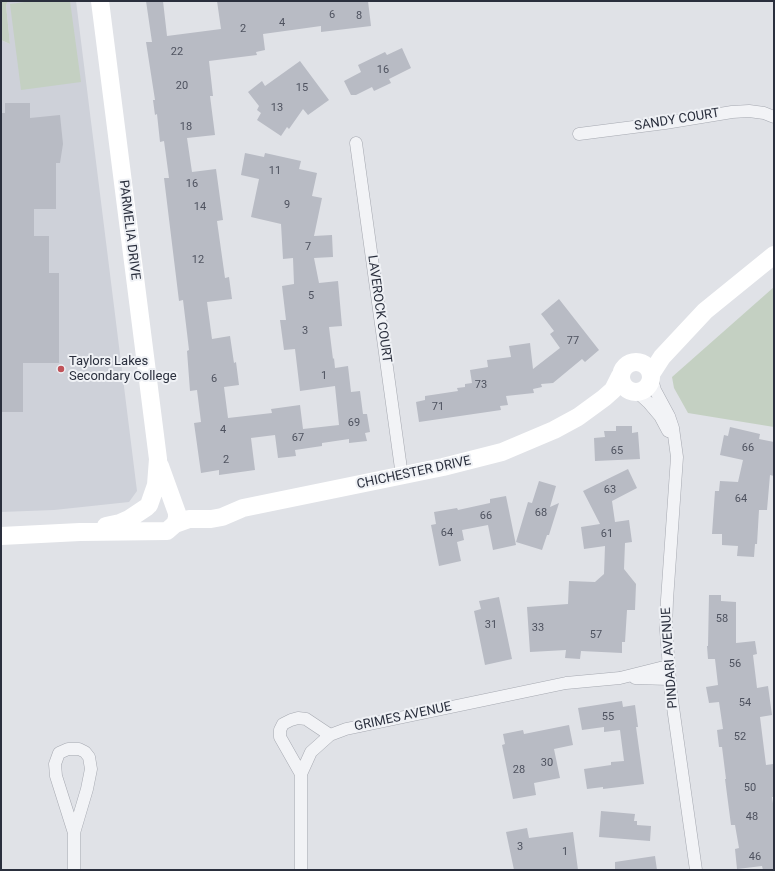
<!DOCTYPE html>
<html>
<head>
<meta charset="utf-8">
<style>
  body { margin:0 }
  #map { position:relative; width:775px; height:871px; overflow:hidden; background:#e0e2e7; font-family:Roboto,sans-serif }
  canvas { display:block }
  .frame { position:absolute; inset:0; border:2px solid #2a2f3d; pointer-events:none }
</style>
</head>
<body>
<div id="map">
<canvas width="775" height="871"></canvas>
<div class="frame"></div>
</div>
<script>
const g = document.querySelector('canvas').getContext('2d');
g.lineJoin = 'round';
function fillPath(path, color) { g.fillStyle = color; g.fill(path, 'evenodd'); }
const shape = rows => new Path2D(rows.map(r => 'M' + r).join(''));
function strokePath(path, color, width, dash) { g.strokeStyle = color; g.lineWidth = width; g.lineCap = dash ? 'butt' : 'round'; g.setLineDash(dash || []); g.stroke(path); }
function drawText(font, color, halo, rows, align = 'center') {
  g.font = font + ' Roboto,sans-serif'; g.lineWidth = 4; g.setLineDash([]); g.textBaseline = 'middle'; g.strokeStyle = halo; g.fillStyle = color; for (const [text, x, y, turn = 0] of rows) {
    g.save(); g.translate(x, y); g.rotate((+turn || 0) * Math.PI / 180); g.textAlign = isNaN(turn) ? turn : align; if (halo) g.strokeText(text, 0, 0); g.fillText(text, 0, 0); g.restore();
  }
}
fillPath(shape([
  [8,1,76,1,137,491,129,502,54,510,1,512,1,40,10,44,6,5]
]), '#ced1d9');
fillPath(shape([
  [1,1,8,1,6,5,10,44,1,40],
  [32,1,70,1,81,82,21,90,10,4],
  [774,287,774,427,688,413,674,388,672,377]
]), '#c4d0c2');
fillPath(shape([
  [146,1,163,1,167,36,221,29,217,1,368,1,371,26,321,32,321,26,263,34,265,50,256,52,257,55,209,61,213,96,210,96,215,135,187,138,192,172,216,169,223,220,217,221,225,278,229,277,232,299,207,302,212,339,230,336,234,363,236,362,239,385,224,387,228,418,272,413,271,409,300,405,303,429,339,425,335,386,300,391,295,349,284,350,280,320,286,320,282,286,294,284,293,258,283,259,281,224,251,217,259,179,241,175,245,153,264,157,265,153,301,161,299,169,317,173,312,196,322,198,314,236,332,235,333,257,314,258,319,283,338,281,342,326,329,327,333,359,334,358,335,368,348,366,351,392,360,391,363,414,367,414,370,432,365,433,367,441,349,443,349,439,322,443,322,446,295,450,296,456,278,458,275,435,251,438,255,470,219,475,219,470,201,473,194,423,201,422,197,390,190,391,187,351,189,350,187,333,183,300,179,301,164,178,169,178,164,141,160,142,157,114,155,115,153,100,155,100,146,42,152,42],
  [402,48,411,68,389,79,391,83,374,91,372,87,356,95,351,95,344,81,361,72,358,65,385,52,387,55],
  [300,61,329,100,308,115,303,109,289,129,287,127,281,136,257,120,261,113,257,110,259,106,248,92,262,81,265,86],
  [5,103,30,103,30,118,60,115,63,144,60,163,56,163,56,209,34,209,34,236,49,236,49,273,59,273,59,363,23,363,23,412,1,412,1,113,5,113],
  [559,299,599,350,585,362,582,359,553,383,541,384,542,387,533,389,534,393,506,396,508,405,500,406,501,410,419,422,416,402,425,400,425,396,458,391,457,388,465,387,465,384,472,383,470,370,488,367,487,360,511,357,509,346,530,343,533,369,560,348,550,334,554,331,541,314],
  [616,426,632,426,632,433,638,432,640,459,595,461,594,438,605,437,604,431,616,431],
  [730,427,760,434,759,439,774,442,774,476,770,475,767,510,759,510,757,544,755,544,754,557,737,556,738,546,722,545,722,534,712,534,715,491,719,491,720,481,738,482,743,460,720,455,724,435,728,436],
  [628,469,637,488,612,501,615,522,629,520,632,542,625,543,624,569,636,584,635,610,627,610,625,642,622,642,622,653,581,651,580,659,565,658,566,650,530,652,527,607,568,604,569,581,595,582,604,574,605,546,584,549,581,527,600,524,583,491],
  [539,481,556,486,550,507,559,503,549,535,547,535,542,550,516,542,528,502,532,503],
  [506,496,516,545,493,550,488,525,462,530,464,540,457,542,461,561,439,566,431,525,436,524,434,512,457,508,458,510,490,503,490,499],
  [709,595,721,595,721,601,736,602,736,643,755,641,757,654,753,655,757,688,768,686,772,715,760,717,766,765,773,764,774,771,774,797,772,797,774,810,774,870,763,870,762,866,737,869,735,849,739,848,735,825,731,825,725,779,726,779,722,747,719,747,717,730,723,729,719,702,709,703,706,687,718,685,715,659,708,659,707,646,708,646],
  [499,597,512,659,485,665,474,611,481,609,479,601],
  [622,701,623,707,635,705,638,727,636,727,644,784,603,789,603,787,587,789,584,769,611,765,611,762,624,761,620,730,604,732,604,727,582,730,578,708],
  [569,725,573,745,554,749,560,778,534,783,536,795,513,799,502,745,505,744,503,734,523,730,524,734],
  [601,811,635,814,634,821,637,821,637,825,651,826,650,841,599,837],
  [527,828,529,838,573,832,578,870,514,870,506,832],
  [655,856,657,870,615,870,615,862]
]), '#b8bbc4');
const street = shape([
  [579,134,665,123,732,112,749,111,764,113,774,117],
  [356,143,402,476],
  [651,376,655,390,669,416,673,428,677,457,667,600,666,630,671,693,696,870],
  [637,392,649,403,660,416,668,431],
  [635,678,669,679],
  [301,774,280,737,280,730,283,724,291,720,298,718,306,719,330,735],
  [74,870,74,833,87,789,91,769,89,757,85,752,79,749,68,749,59,753,55,764,56,776,74,833],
  [301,870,301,774,311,752,330,735,346,729,566,683,620,678,668,666]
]);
strokePath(street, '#a6a9b1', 13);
strokePath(street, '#f2f3f6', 12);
strokePath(shape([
  [100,1,158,459,156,485,149,505],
  '621 377a15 15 0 1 1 30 0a15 15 0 1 1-30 0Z',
  [651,374,662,357,705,311,774,255],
  [175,524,189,519,211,519,222,517,243,508,443,467,502,452,554,430,578,417,604,398,613,390,620,376],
  [106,526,120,523,129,519,147,507],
  [1,536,80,532,167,531,175,524,177,518,177,513,160,466]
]), '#fff', 18);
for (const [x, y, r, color] of [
  [61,369,4,"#c05259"]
]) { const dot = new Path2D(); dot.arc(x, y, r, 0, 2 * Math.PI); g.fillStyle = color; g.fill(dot); strokePath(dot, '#eff1f5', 1.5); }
drawText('11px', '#4e525f', null, [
  ["6",332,15],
  ["8",359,16],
  ["4",282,23],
  ["2",243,29],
  ["22",177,52],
  ["16",383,70],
  ["20",182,86],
  ["15",302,88],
  ["13",277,108],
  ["18",186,127],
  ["11",275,171],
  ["16",192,184],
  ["9",287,205],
  ["14",200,207],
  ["7",308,247],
  ["12",198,260],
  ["5",311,296],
  ["3",305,331],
  ["77",573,341],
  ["1",324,376],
  ["6",214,379],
  ["73",481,385],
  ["71",438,407],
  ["69",354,423],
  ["4",223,430],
  ["67",298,438],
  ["66",748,448],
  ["65",617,451],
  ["2",226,460],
  ["63",610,490],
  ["64",741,499],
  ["68",541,513],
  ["66",486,516],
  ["64",447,533],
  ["61",607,534],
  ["58",722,619],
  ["31",491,625],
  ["33",538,628],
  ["57",596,635],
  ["56",735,664],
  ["54",745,703],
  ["55",608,717],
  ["52",740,737],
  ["30",547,763],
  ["28",519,770],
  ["50",750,788],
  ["48",752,817],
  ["3",520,847],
  ["1",565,852],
  ["46",755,857]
]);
drawText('13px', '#2a2f3d', '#eff1f5', [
  ["SANDY COURT",677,120,-9],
  ["PARMELIA DRIVE",129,230,83],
  ["LAVEROCK COURT",379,309,82],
  ["CHICHESTER DRIVE",414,473,-12],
  ["PINDARI AVENUE",670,658,-94],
  ["GRIMES AVENUE",403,717,-12]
]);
drawText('13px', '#2a2f3d', '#eff1f5', [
  ["Taylors Lakes",69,362],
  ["Secondary College",69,377]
], 'left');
</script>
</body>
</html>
